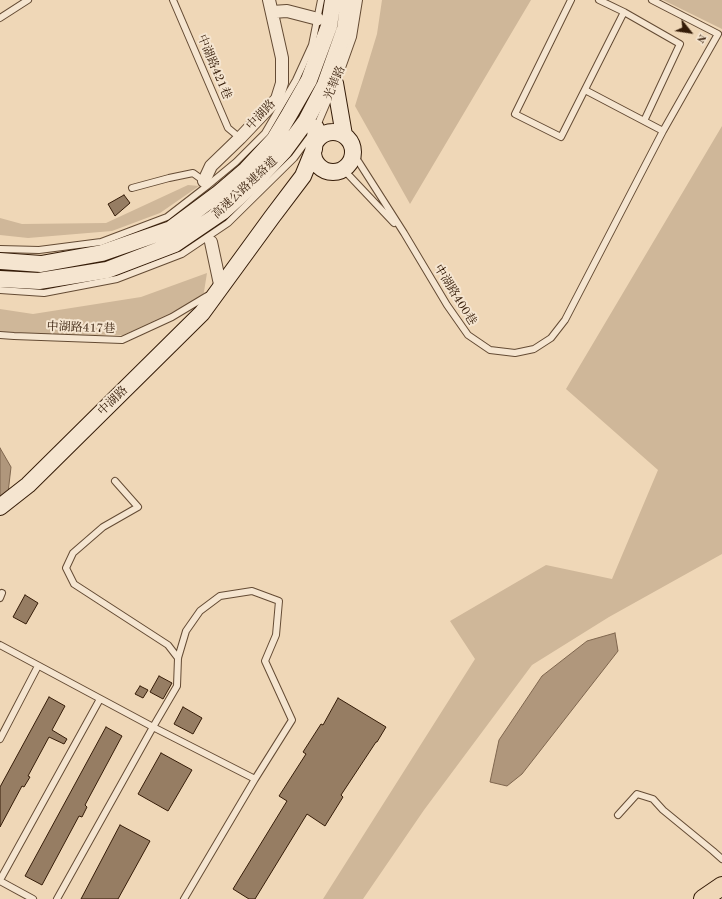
<!DOCTYPE html>
<html>
<head>
<meta charset="utf-8">
<style>
  body { margin:0 }
  #map { position:relative; width:722px; height:899px; overflow:hidden; background:#efd7b7; font-family:"Old Standard TT",serif }
  canvas { display:block }
  .north { position:absolute; left:670px; top:12px; width:40px; height:40px; -webkit-text-stroke:3px #f5e5d0; paint-order:stroke; rotate:120deg; font-size:11px; font-weight:700; line-height:16px; text-align:center; color:#351c08 }
  .north::after { content:''; display:block; margin:auto; width:14px; height:18px; background:#351c08; clip-path:polygon(50% 0,100% 100%,50% 72%,0 100%) }
</style>
</head>
<body>
<div id="map">
<canvas width="722" height="899"></canvas>
<div class="north">N</div>
</div>
<script>
const g = document.querySelector('canvas').getContext('2d');
g.lineJoin = 'round';
function fillPath(path, color) { g.fillStyle = color; g.fill(path, 'evenodd'); }
const shape = rows => new Path2D(rows.map(r => 'M' + r).join(''));
function strokePath(path, color, width, dash) { g.strokeStyle = color; g.lineWidth = width; g.lineCap = dash ? 'butt' : 'round'; g.setLineDash(dash || []); g.stroke(path); }
function drawText(font, color, halo, rows, align = 'center') {
  g.font = font + ' "Old Standard TT","Noto Serif TC",serif'; g.lineWidth = 4; g.setLineDash([]); g.textBaseline = 'middle'; g.strokeStyle = halo; g.fillStyle = color; for (const [text, x, y, turn = 0] of rows) {
    g.save(); g.translate(x, y); g.rotate((+turn || 0) * Math.PI / 180); g.textAlign = isNaN(turn) ? turn : align; if (halo) g.strokeText(text, 0, 0); g.fillText(text, 0, 0); g.restore();
  }
}
fillPath(shape([
  [382,0,531,0,410,204,355,106,377,34],
  [663,0,722,0,722,29],
  [722,126,722,554,609,617,532,665,424,810,363,899,323,899,475,659,450,621,546,565,612,579,658,470,566,389],
  [188,185,199,186,160,213,112,231,28,238,0,235,0,218,22,224,106,223],
  [207,273,203,298,123,335,14,334,0,331,0,309,33,314,141,297]
]), '#cfb799');
const water = shape([
  [0,448,11,467,8,493,0,500,0,448],
  [615,633,618,651,522,774,507,786,490,782,499,740,542,676,587,641,615,633]
]);
fillPath(water, '#b0977c');
strokePath(water, '#7f664e', 1);
const building = shape([
  [124,195,130,203,115,216,108,204,124,195],
  [25,595,38,603,26,624,13,617,25,595],
  [159,676,172,683,163,699,150,692,159,676],
  [140,686,148,690,143,698,135,694,140,686],
  [49,697,65,706,52,730,67,739,64,744,49,737,28,776,30,777,24,787,22,786,0,827,0,787,49,697],
  [338,698,386,727,377,742,376,742,341,795,343,797,325,826,307,814,255,899,249,899,233,889,287,801,279,796,306,754,303,752,321,724,323,725,338,698],
  [183,707,202,718,193,734,174,724,183,707],
  [106,727,122,736,85,805,87,807,82,817,79,816,42,885,25,876,106,727],
  [161,753,192,770,168,811,138,794,161,753],
  [120,825,150,841,118,899,81,899,120,825]
]);
fillPath(building, '#967d63');
strokePath(building, '#351c08', 1);
const lane = shape([
  [173,0,228,128,240,138],
  [571,0,515,114,561,137,624,12],
  [599,0,624,12,680,44,644,121],
  [0,18,28,0],
  [585,90,663,131],
  [316,128,343,65,353,37,359,0],
  [353,153,404,233,447,305,468,335,490,350,515,353,534,349,551,338,565,320,663,131,718,34,652,0],
  [343,169,394,223],
  [132,188,169,178,193,173,204,181],
  [0,249,39,250,101,242,167,217,207,186,236,162,265,133,296,80,312,45,321,0],
  [0,290,44,293,117,279,182,254,228,223,294,158,311,135],
  [0,335,14,336,122,340,172,317,207,296],
  [115,481,138,507,103,527,73,553,66,568,74,584,168,645,178,658],
  [0,598,2,593],
  [0,645,153,727,255,779],
  [0,739,38,666],
  [618,815,637,794,653,799,663,810,713,851,722,859],
  [0,880,100,699],
  [0,881,33,899],
  [57,899,153,727,177,686,178,658,186,631,200,611,220,596,252,591,279,601,276,635,265,661,292,720,255,779,184,899]
]);
const street = shape([
  [272,12,287,11,318,19],
  [204,181,211,166,240,138,277,99,282,83,282,58,269,0],
  [211,242,221,289]
]);
const secondary = shape([
  [335,83,344,135],
  '313 152a20 20 0 1 1 40 0a20 20 0 1 1-40 0Z',
  [0,261,41,264,102,253,171,229,218,194,246,170,274,140,289,115,309,80,329,26,333,0],
  [0,279,39,281,107,270,175,244,222,212,254,183,284,151,306,121,325,85,345,29,349,0],
  [0,507,28,485,202,313,272,217,303,176,314,149,316,128]
]);
const primary = shape([
  [703,899,722,886]
]);
strokePath(lane, '#644b34', 8);
strokePath(street, '#644b34', 14);
strokePath(secondary, '#351c08', 18);
strokePath(primary, '#351c08', 20);
strokePath(lane, '#f5e5d0', 6);
strokePath(street, '#f5e5d0', 12);
strokePath(secondary, '#f5e5d0', 16);
strokePath(primary, '#efd7b7', 18);
drawText('12px', '#351c08', '#f5e5d0', [
  ["中湖路421巷",214,67,67],
  ["光華路",335,83,-67],
  ["中湖路",261,115,-47],
  ["高速公路連絡道",245,188,-43],
  ["中湖路400巷",455,295,58],
  ["中湖路417巷",81,328,2],
  ["中湖路",113,401,-44]
]);
</script>
</body>
</html>
